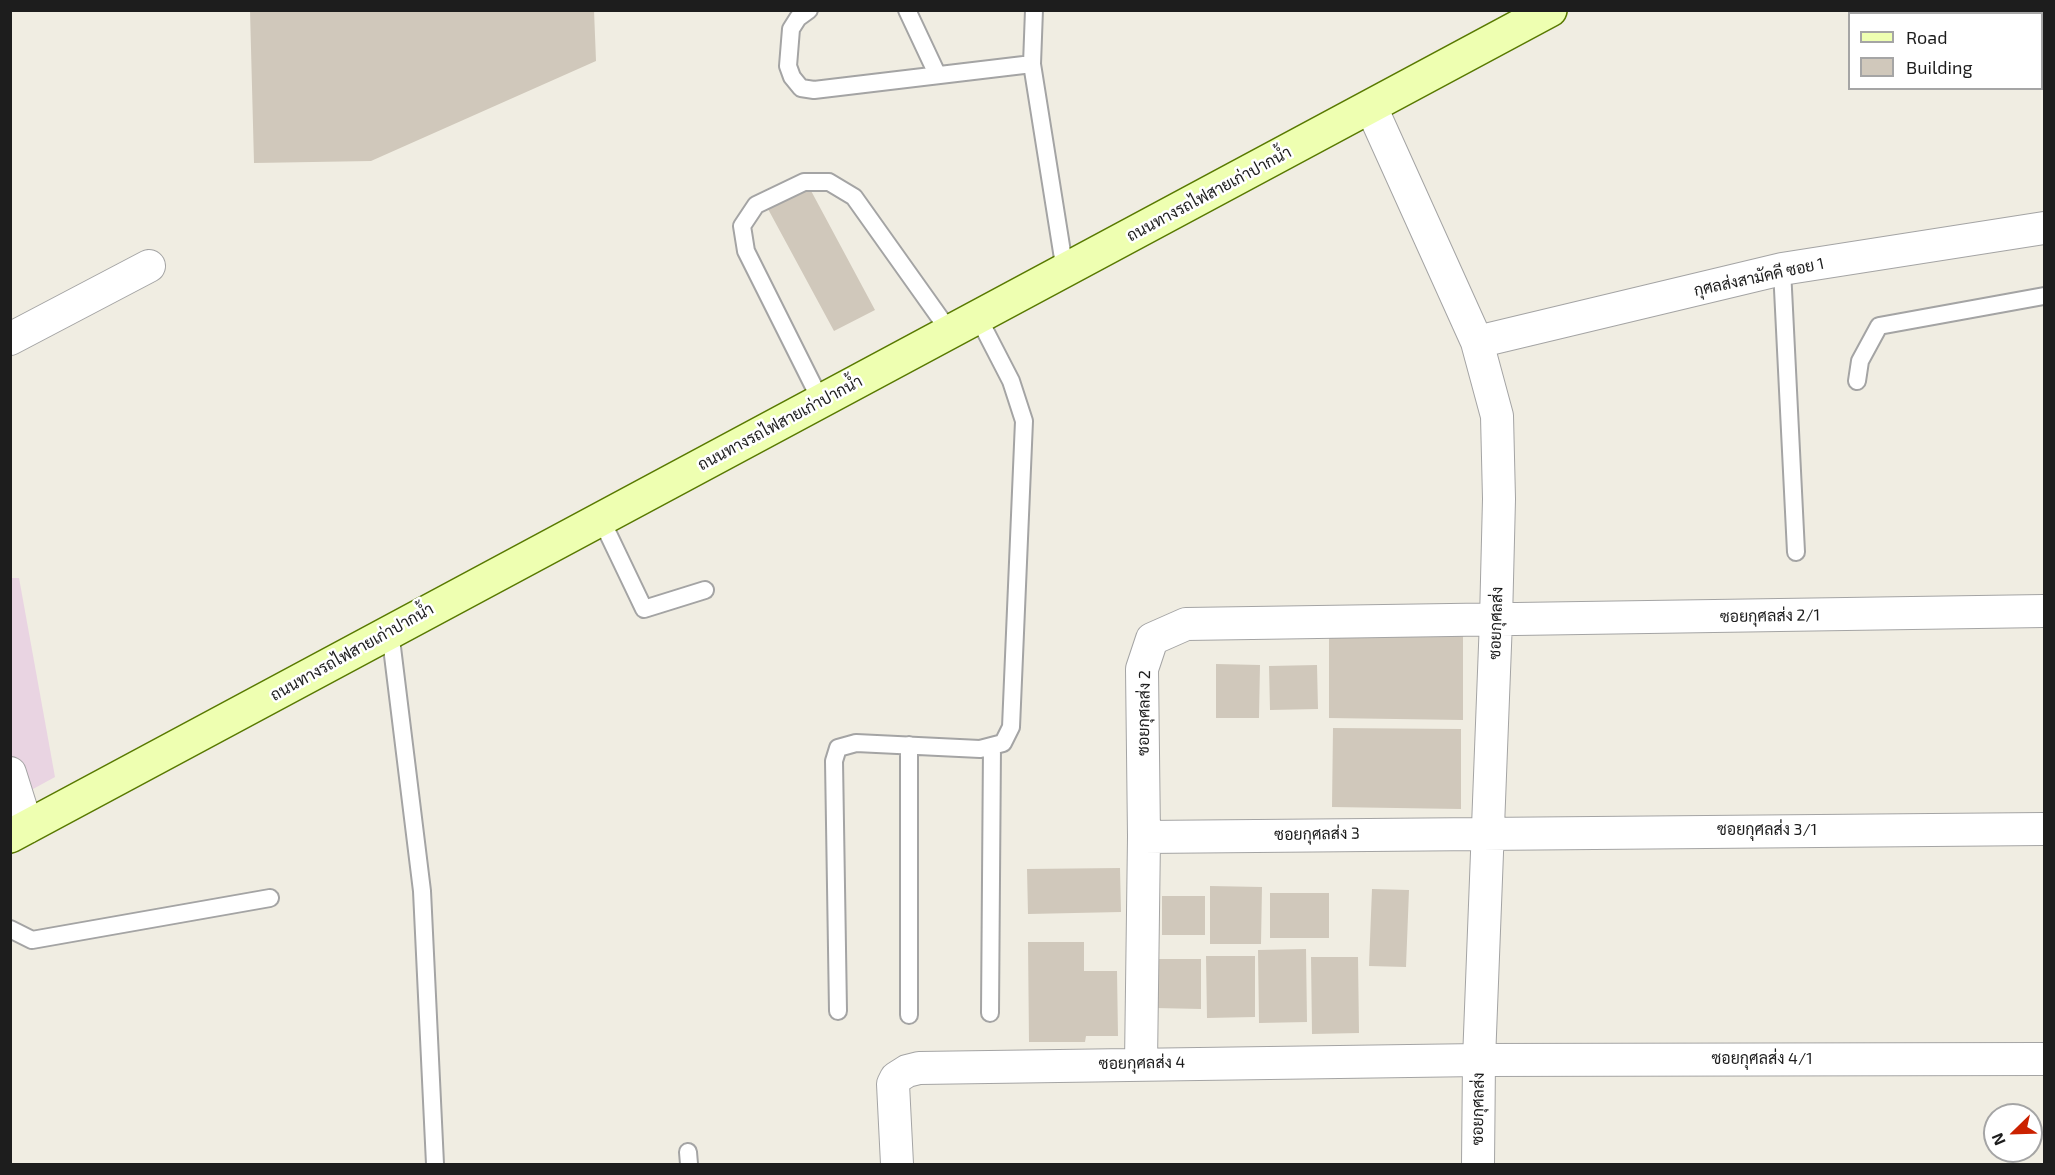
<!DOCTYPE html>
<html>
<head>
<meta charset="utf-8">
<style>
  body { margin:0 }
  #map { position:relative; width:2055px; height:1175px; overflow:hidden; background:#f0ede2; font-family:"Exo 2",sans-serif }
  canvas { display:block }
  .frame { position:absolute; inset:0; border:12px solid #1d1d1d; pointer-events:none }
  .legend { position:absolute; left:1848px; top:12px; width:195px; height:78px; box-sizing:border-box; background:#fff; border:2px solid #a5a5a5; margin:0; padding:8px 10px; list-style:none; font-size:18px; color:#1d1d1d }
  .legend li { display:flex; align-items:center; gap:12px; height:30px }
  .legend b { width:30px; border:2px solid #a5a5a5 }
  .north { position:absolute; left:1983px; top:1103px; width:60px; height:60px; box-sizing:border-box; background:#fff; border:2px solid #a5a5a5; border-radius:50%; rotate:247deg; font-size:16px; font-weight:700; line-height:24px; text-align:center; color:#1d1d1d }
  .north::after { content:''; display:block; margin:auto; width:21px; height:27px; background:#cb2100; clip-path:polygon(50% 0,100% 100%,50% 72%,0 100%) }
</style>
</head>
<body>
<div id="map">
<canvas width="2055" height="1175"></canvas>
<div class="frame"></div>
<ul class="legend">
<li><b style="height:8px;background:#eeffb1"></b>Road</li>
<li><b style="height:16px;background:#d0c8bb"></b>Building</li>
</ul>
<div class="north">N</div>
</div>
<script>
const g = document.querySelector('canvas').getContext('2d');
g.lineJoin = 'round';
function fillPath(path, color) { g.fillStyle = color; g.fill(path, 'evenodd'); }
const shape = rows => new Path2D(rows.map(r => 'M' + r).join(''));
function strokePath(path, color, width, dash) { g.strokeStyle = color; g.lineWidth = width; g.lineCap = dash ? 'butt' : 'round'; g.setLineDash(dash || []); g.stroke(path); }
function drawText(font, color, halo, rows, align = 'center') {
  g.font = font + ' "Exo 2",Sarabun,sans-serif'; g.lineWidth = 5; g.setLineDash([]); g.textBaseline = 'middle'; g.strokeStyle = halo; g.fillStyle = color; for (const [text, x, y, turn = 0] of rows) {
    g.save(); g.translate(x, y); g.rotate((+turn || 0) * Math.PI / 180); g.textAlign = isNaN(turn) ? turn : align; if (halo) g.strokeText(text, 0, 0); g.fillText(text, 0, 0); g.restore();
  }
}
fillPath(shape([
  [10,578,19,578,55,777,11,801]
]), '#e9d4e2');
fillPath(shape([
  [250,10,594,10,596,61,371,161,254,163],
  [809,187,875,310,834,331,768,209],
  [1329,628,1463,630,1463,720,1329,718],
  [1216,664,1260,665,1259,718,1216,718],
  [1317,665,1318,709,1270,710,1269,666],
  [1333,728,1461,729,1461,809,1332,807],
  [1120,868,1121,912,1028,914,1027,869],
  [1210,886,1262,887,1261,944,1210,944],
  [1372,889,1409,890,1406,967,1369,966],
  [1270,893,1329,893,1329,938,1270,938],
  [1162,896,1205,896,1205,935,1162,935],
  [1028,942,1084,942,1084,971,1117,971,1118,1036,1086,1036,1085,1042,1029,1042],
  [1306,949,1307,1022,1259,1023,1258,950],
  [1206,956,1255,956,1255,1017,1207,1018],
  [1311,957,1358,957,1359,1033,1312,1034],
  [1155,959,1201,959,1201,1009,1155,1008]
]), '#d0c8bb');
const service = shape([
  [809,10,798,18,791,29,788,66,792,77,801,88,814,90,1032,64],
  [907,10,937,74],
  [1034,10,1032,64,1065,271],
  [1782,269,1796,552],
  [1857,381,1860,361,1879,326,2044,296],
  [821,401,746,251,742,226,756,205,804,182,829,182,854,197,950,332],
  [601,519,644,609,705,590],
  [390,631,422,891,435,1164],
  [909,745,909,1015],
  [10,929,32,940,270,898],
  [838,1011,834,761,838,748,856,743,980,749,1003,743,1011,727,1024,421,1011,381,978,317],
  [990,1013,992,746],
  [688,1152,689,1164]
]);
const minor = shape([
  [1371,107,1477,342,1497,416,1499,499,1496,620,1479,1060,1478,1164],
  [10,339,149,266],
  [1477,342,1782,269,2044,228],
  [10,773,27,827],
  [1144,837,2044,829],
  [1141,1063,1144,837,1142,669,1152,639,1186,624,2044,611],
  [897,1164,893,1084,896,1078,907,1071,919,1068,1479,1060,2044,1059]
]);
const secondary = shape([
  [10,836,1550,10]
]);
strokePath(service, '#a4a4a4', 20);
strokePath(minor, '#a4a4a4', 34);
strokePath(secondary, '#587900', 36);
strokePath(service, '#fff', 16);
strokePath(minor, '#fff', 32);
strokePath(secondary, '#eeffb1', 33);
drawText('16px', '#1d1d1d', '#fff', [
  ["ถนนทางรถไฟสายเก่าปากน้ำ",1209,194,-28],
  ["กุศลส่งสามัคคี ซอย 1",1759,277,-12],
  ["ถนนทางรถไฟสายเก่าปากน้ำ",780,423,-28],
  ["ซอยกุศลส่ง 2/1",1770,616,-1],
  ["ซอยกุศลส่ง",1496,623,-88],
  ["ถนนทางรถไฟสายเก่าปากน้ำ",352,652,-29],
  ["ซอยกุศลส่ง 2",1144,713,-89],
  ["ซอยกุศลส่ง 3/1",1767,830],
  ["ซอยกุศลส่ง 3",1317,834,-1],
  ["ซอยกุศลส่ง 4/1",1762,1059],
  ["ซอยกุศลส่ง 4",1142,1063,-1],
  ["ซอยกุศลส่ง",1478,1109,-89]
]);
</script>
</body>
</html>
